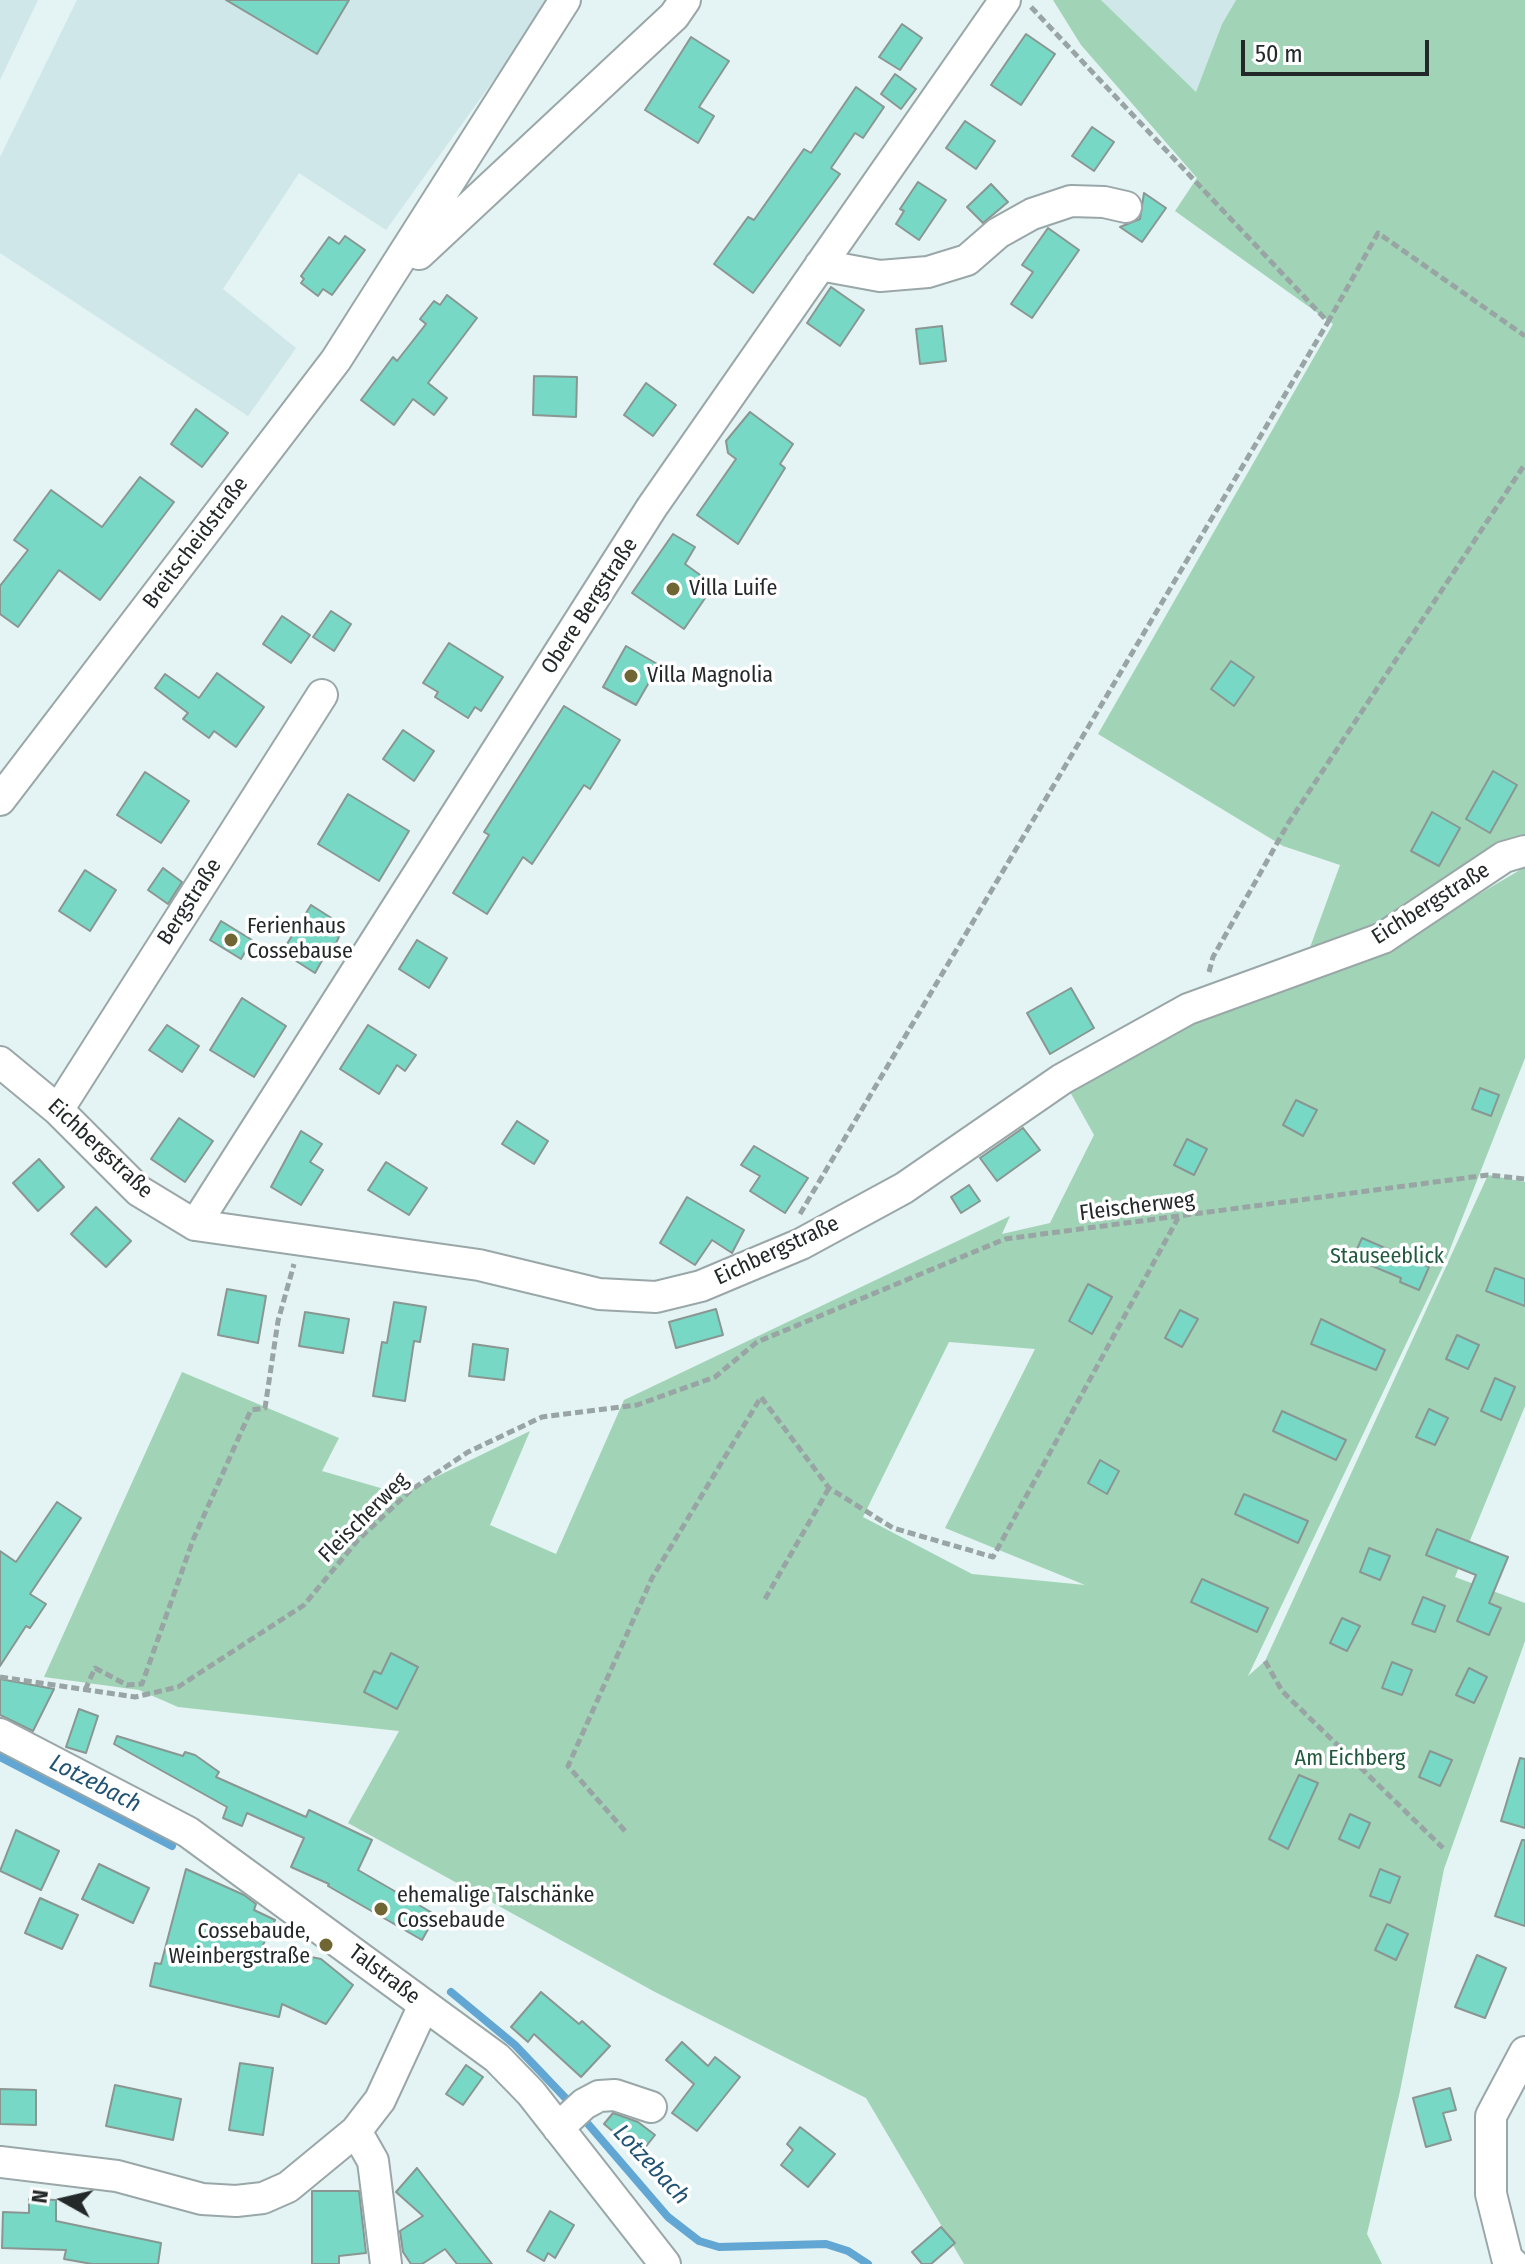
<!DOCTYPE html>
<html>
<head>
<meta charset="utf-8">
<style>
  body { margin:0 }
  #map { position:relative; width:1525px; height:2264px; overflow:hidden; background:#e4f3f3; font-family:"Fira Sans Condensed",sans-serif }
  canvas { display:block }
  .north { position:absolute; left:24px; top:2160px; width:80px; height:80px; -webkit-text-stroke:6px #fff; paint-order:stroke; rotate:278deg; font-size:22px; font-weight:700; line-height:32px; text-align:center; color:#232828 }
  .north::after { content:''; display:block; margin:auto; width:28px; height:36px; background:#232828; clip-path:polygon(50% 0,100% 100%,50% 72%,0 100%) }
  .scale { position:absolute; left:1241px; top:40px; width:188px; height:36px; box-sizing:border-box; border:4px solid #232828; border-top:0; padding-left:10px; font-size:24px; line-height:28px; white-space:nowrap; color:#232828; -webkit-text-stroke:6px #fff; paint-order:stroke }
</style>
</head>
<body>
<div id="map">
<canvas width="1525" height="2264"></canvas>
<div class="north">N</div>
<div class="scale">50 m</div>
</div>
<script>
const g = document.querySelector('canvas').getContext('2d');
g.lineJoin = 'round';
function fillPath(path, color) { g.fillStyle = color; g.fill(path, 'evenodd'); }
const shape = rows => new Path2D(rows.map(r => 'M' + r).join(''));
function strokePath(path, color, width, dash) { g.strokeStyle = color; g.lineWidth = width; g.lineCap = dash ? 'butt' : 'round'; g.setLineDash(dash || []); g.stroke(path); }
function drawText(font, color, halo, rows, align = 'center') {
  g.font = font + ' "Fira Sans Condensed",sans-serif'; g.lineWidth = 7; g.setLineDash([]); g.textBaseline = 'middle'; g.strokeStyle = halo; g.fillStyle = color; for (const [text, x, y, turn = 0] of rows) {
    g.save(); g.translate(x, y); g.rotate((+turn || 0) * Math.PI / 180); g.textAlign = isNaN(turn) ? turn : align; if (halo) g.strokeText(text, 0, 0); g.fillText(text, 0, 0); g.restore();
  }
}
fillPath(shape([
  [0,0,38,0,0,80],
  [77,0,551,0,386,230,299,173,223,289,296,348,248,416,0,253,0,157],
  [1101,0,1236,0,1222,24,1196,93]
]), '#cfe7e8');
fillPath(shape([
  [1053,0,1101,0,1196,92,1222,24,1236,0,1525,0,1525,837,1379,925,1308,953,1340,865,1283,846,1098,734,1333,324,1175,211,1197,178,1081,45],
  [1525,867,1525,1058,1445,1262,1248,1676,1265,1661,1488,1175,1525,1182,1525,1406,1455,1577,1525,1603,1525,1641,1444,1869,1400,2091,1367,2234,1382,2264,964,2264,866,2098,655,1992,348,1823,399,1731,178,1707,139,1690,44,1677,182,1372,339,1438,322,1471,401,1494,530,1431,490,1525,556,1554,624,1400,1010,1216,1002,1234,1050,1223,1094,1135,1069,1090,1184,1022,1376,955],
  [949,1342,1035,1349,945,1528,1085,1585,972,1574,863,1517]
]), '#a1d4b6');
strokePath(shape([
  [0,1757,172,1846],
  [451,1992,515,2045,573,2106],
  [582,2117,668,2217,699,2241,719,2247,826,2244,848,2251,868,2264]
]), '#62a6d4', 8);
const building = shape([
  [226,0,349,0,317,54,226,0],
  [902,24,922,38,900,70,879,57,902,24],
  [1026,34,1055,54,1021,105,991,85,1026,34],
  [691,37,729,61,699,107,714,116,698,143,645,110,691,37],
  [895,74,916,89,901,109,881,94,895,74],
  [856,87,884,107,863,138,855,133,831,168,840,174,753,293,714,264,748,217,754,220,804,149,811,153,856,87],
  [965,121,995,141,976,169,946,148,965,121],
  [1092,127,1114,142,1094,171,1072,156,1092,127],
  [918,182,946,200,919,240,896,224,904,211,900,209,918,182],
  [991,184,1008,202,983,223,967,207,991,184],
  [1144,193,1166,208,1142,242,1120,227,1140,219,1144,193],
  [1048,228,1079,250,1032,318,1011,304,1033,272,1022,265,1048,228],
  [345,236,365,250,332,295,323,289,318,296,301,283,304,279,301,276,329,237,339,244,345,236],
  [831,287,864,310,840,346,807,323,831,287],
  [447,295,477,318,428,383,447,398,434,415,413,399,394,425,361,400,393,357,397,361,426,324,420,319,434,301,440,305,447,295],
  [942,326,946,361,920,364,916,329,942,326],
  [534,376,577,377,576,417,533,415,534,376],
  [646,383,676,405,653,436,624,415,646,383],
  [196,409,228,433,202,467,171,444,196,409],
  [750,412,793,444,780,464,785,468,738,544,697,515,736,459,728,453,726,441,750,412],
  [140,477,174,502,100,600,59,570,18,627,0,614,0,586,28,550,14,540,51,490,102,527,140,477],
  [673,534,695,547,685,564,714,585,684,629,632,593,673,534],
  [331,611,351,624,334,651,313,637,331,611],
  [282,616,310,635,291,663,263,644,282,616],
  [449,643,503,677,481,711,475,707,468,718,435,697,438,692,423,683,449,643],
  [626,646,659,665,636,705,603,687,626,646],
  [1231,661,1254,677,1234,706,1211,689,1231,661],
  [217,673,264,707,236,747,214,731,209,738,183,719,188,713,155,688,165,674,199,698,217,673],
  [564,706,620,740,590,789,584,785,532,864,523,857,487,914,453,893,489,835,484,832,564,706],
  [403,730,434,751,414,781,383,759,403,730],
  [1493,771,1517,785,1490,833,1466,819,1493,771],
  [145,772,189,801,161,843,117,815,145,772],
  [348,794,409,831,379,881,318,844,348,794],
  [1432,812,1460,828,1439,866,1411,851,1432,812],
  [163,868,182,882,168,904,148,890,163,868],
  [85,870,116,890,90,931,59,911,85,870],
  [311,905,344,926,328,960,324,957,315,973,282,952,311,905],
  [221,921,252,940,241,959,210,940,221,921],
  [417,940,447,958,429,988,399,969,417,940],
  [1071,988,1094,1028,1050,1054,1027,1013,1071,988],
  [242,998,286,1026,254,1077,210,1050,242,998],
  [167,1025,199,1046,182,1072,149,1050,167,1025],
  [368,1025,416,1055,405,1071,397,1065,379,1094,340,1069,368,1025],
  [1480,1088,1499,1095,1491,1116,1472,1109,1480,1088],
  [1296,1100,1317,1110,1303,1136,1283,1125,1296,1100],
  [179,1118,213,1141,185,1182,151,1159,179,1118],
  [517,1121,548,1141,534,1164,502,1144,517,1121],
  [1023,1128,1040,1150,997,1181,980,1158,1023,1128],
  [301,1131,322,1144,310,1162,323,1170,301,1205,271,1187,301,1131],
  [1187,1139,1207,1149,1194,1175,1174,1165,1187,1139],
  [754,1146,808,1178,785,1213,750,1191,760,1176,741,1165,754,1146],
  [39,1159,64,1187,38,1211,13,1183,39,1159],
  [386,1162,427,1188,409,1215,368,1190,386,1162],
  [969,1185,980,1201,961,1213,951,1197,969,1185],
  [687,1197,744,1230,732,1253,712,1240,695,1265,660,1243,687,1197],
  [96,1207,131,1241,106,1267,71,1234,96,1207],
  [1362,1238,1429,1267,1419,1290,1400,1282,1401,1278,1353,1258,1362,1238],
  [1495,1268,1525,1279,1525,1306,1486,1291,1495,1268],
  [1088,1284,1112,1297,1092,1334,1069,1321,1088,1284],
  [227,1289,266,1296,258,1343,218,1335,227,1289],
  [394,1302,426,1307,420,1342,414,1341,405,1401,373,1396,382,1342,387,1343,394,1302],
  [716,1309,723,1335,676,1348,669,1322,716,1309],
  [1180,1310,1198,1319,1182,1347,1165,1338,1180,1310],
  [305,1312,349,1319,343,1353,299,1346,305,1312],
  [1321,1319,1385,1350,1376,1370,1311,1344,1321,1319],
  [1457,1335,1479,1345,1468,1369,1446,1359,1457,1335],
  [473,1344,508,1349,504,1380,469,1376,473,1344],
  [1495,1378,1515,1387,1501,1420,1481,1411,1495,1378],
  [1429,1409,1448,1418,1435,1445,1416,1437,1429,1409],
  [1282,1411,1346,1440,1336,1460,1273,1431,1282,1411],
  [1100,1460,1119,1471,1107,1494,1088,1483,1100,1460],
  [1244,1494,1308,1521,1298,1543,1235,1514,1244,1494],
  [57,1502,81,1518,30,1594,46,1604,30,1628,26,1626,0,1666,0,1551,16,1562,57,1502],
  [1437,1529,1508,1557,1489,1603,1501,1608,1489,1635,1457,1621,1476,1575,1426,1555,1437,1529],
  [1369,1548,1390,1556,1380,1580,1360,1572,1369,1548],
  [1202,1579,1268,1608,1257,1632,1191,1602,1202,1579],
  [1423,1597,1445,1606,1435,1632,1412,1624,1423,1597],
  [1342,1618,1360,1626,1347,1651,1330,1643,1342,1618],
  [391,1653,418,1667,397,1709,364,1692,374,1671,381,1674,391,1653],
  [1392,1662,1412,1670,1402,1695,1382,1688,1392,1662],
  [1469,1668,1487,1677,1474,1703,1456,1695,1469,1668],
  [0,1679,54,1689,33,1731,0,1715,0,1679],
  [79,1709,98,1716,86,1753,66,1747,79,1709],
  [117,1736,183,1756,185,1752,195,1755,219,1772,216,1777,306,1817,309,1810,372,1840,358,1870,436,1915,422,1940,328,1886,329,1884,291,1867,304,1838,247,1813,242,1826,223,1818,227,1807,114,1744,117,1736],
  [1430,1751,1452,1760,1440,1786,1419,1777,1430,1751],
  [1520,1758,1525,1759,1525,1828,1501,1821,1520,1758],
  [1299,1775,1318,1783,1288,1849,1269,1839,1299,1775],
  [1350,1814,1370,1823,1359,1848,1339,1839,1350,1814],
  [16,1830,59,1851,41,1890,0,1871,16,1830],
  [1522,1840,1525,1840,1525,1926,1495,1916,1522,1840],
  [99,1864,149,1888,133,1923,82,1899,99,1864],
  [186,1869,244,1895,256,1904,254,1910,275,1920,262,1947,321,1959,353,1985,326,2024,282,2004,279,2017,150,1986,155,1963,161,1964,186,1869],
  [1380,1869,1400,1877,1390,1903,1370,1896,1380,1869],
  [40,1898,78,1915,62,1949,25,1933,40,1898],
  [1387,1924,1408,1934,1396,1960,1375,1950,1387,1924],
  [1477,1955,1506,1968,1485,2018,1455,2007,1477,1955],
  [541,1992,579,2024,582,2021,610,2046,581,2077,534,2034,528,2042,511,2027,541,1992],
  [682,2042,708,2066,715,2057,740,2077,697,2131,672,2113,694,2084,666,2060,682,2042],
  [240,2063,273,2068,263,2135,229,2130,240,2063],
  [466,2065,483,2077,463,2105,446,2094,466,2065],
  [115,2085,181,2099,173,2140,106,2126,115,2085],
  [1450,2088,1456,2110,1443,2113,1451,2140,1426,2147,1413,2098,1450,2088],
  [0,2089,36,2090,36,2125,0,2124,0,2089],
  [613,2113,638,2122,655,2135,640,2154,604,2124,613,2113],
  [800,2127,835,2154,808,2187,781,2165,793,2150,787,2144,800,2127],
  [417,2168,459,2222,492,2264,457,2264,445,2249,422,2264,411,2264,403,2252,400,2231,423,2216,396,2192,417,2168],
  [312,2191,359,2191,366,2253,339,2256,339,2264,312,2264,312,2191],
  [29,2199,56,2200,56,2221,161,2243,158,2264,92,2264,64,2259,66,2250,2,2248,3,2212,29,2213,29,2199],
  [550,2211,574,2225,555,2258,548,2253,544,2261,527,2251,550,2211],
  [941,2227,955,2243,931,2264,922,2264,912,2252,941,2227]
]);
fillPath(building, '#77d9c5');
strokePath(building, '#899692', 2);
const minor = shape([
  [419,254,674,16,685,0],
  [820,265,880,276,928,272,967,260,998,233,1032,214,1071,201,1104,202,1126,207],
  [0,800,336,360,565,0],
  [0,1062,58,1110,139,1191,195,1225,479,1265,599,1294,656,1297,701,1286,801,1244,904,1188,1062,1079,1188,1009,1383,938,1504,857,1525,851],
  [58,1110,322,695],
  [195,1225,652,507,1005,0],
  [0,1734,188,1832,497,2058,531,2093,665,2264],
  [558,2128,584,2104,599,2096,615,2095,651,2107],
  [356,2131,373,2161,386,2264],
  [0,2162,117,2176,202,2199,236,2201,263,2198,288,2187,356,2131,380,2100,424,2005],
  [1513,2264,1507,2258,1491,2194,1491,2116,1525,2052]
]);
strokePath(minor, '#9aa7a8', 34);
strokePath(shape([
  [1031,7,1328,322,1378,233,1525,336],
  [1209,972,1213,957,1289,822,1525,464],
  [800,1214,1328,322],
  [765,1599,829,1488],
  [1265,1661,1282,1691,1443,1848],
  [0,1677,135,1697,178,1687,304,1605,358,1540,411,1490,468,1452,542,1417,637,1405,715,1377,757,1342,1005,1239,1488,1175,1525,1179],
  [85,1690,95,1668,127,1685,142,1684,193,1540,251,1410,265,1408,278,1321,294,1264],
  [625,1831,568,1766,652,1578,761,1397,829,1488,893,1528,993,1557,1178,1218]
]), '#99a4a4', 5, [8, 4]);
strokePath(minor, '#fff', 30);
for (const [x, y, r, color] of [
  [673,589,8,"#706633"],
  [631,676,8,"#706633"],
  [231,940,8,"#706633"],
  [381,1909,8,"#706633"],
  [326,1945,8,"#706633"]
]) { const dot = new Path2D(); dot.arc(x, y, r, 0, 2 * Math.PI); g.fillStyle = color; g.fill(dot); strokePath(dot, '#fff', 3); }
drawText('22px', '#232828', '#fff', [
  ["Breitscheidstraße",196,543,-53],
  ["Obere Bergstraße",590,606,-57],
  ["Bergstraße",190,902,-57],
  ["Eichbergstraße",1431,904,-32],
  ["Eichbergstraße",100,1149,43],
  ["Fleischerweg",1137,1207,-7],
  ["Eichbergstraße",777,1251,-25],
  ["Fleischerweg",364,1518,-45],
  ["Talstraße",384,1975,37]
]);
drawText('22px', '#232828', '#fff', [
  ["Villa Luiſe",689,589],
  ["Villa Magnolia",647,676],
  ["Ferienhaus",247,927],
  ["Cossebause",247,952],
  ["ehemalige Talschänke",397,1896],
  ["Cossebaude",397,1921],
  ["Cossebaude,",310,1932,"right"],
  ["Weinbergstraße",310,1957,"right"]
], 'left');
drawText('22px', '#215a3e', '#fff', [
  ["Stauseeblick",1387,1257],
  ["Am Eichberg",1350,1759]
]);
drawText('italic 24px', '#215474', '#fff', [
  ["Lotzebach",95,1784,27],
  ["Lotzebach",651,2165,47]
]);
</script>
</body>
</html>
